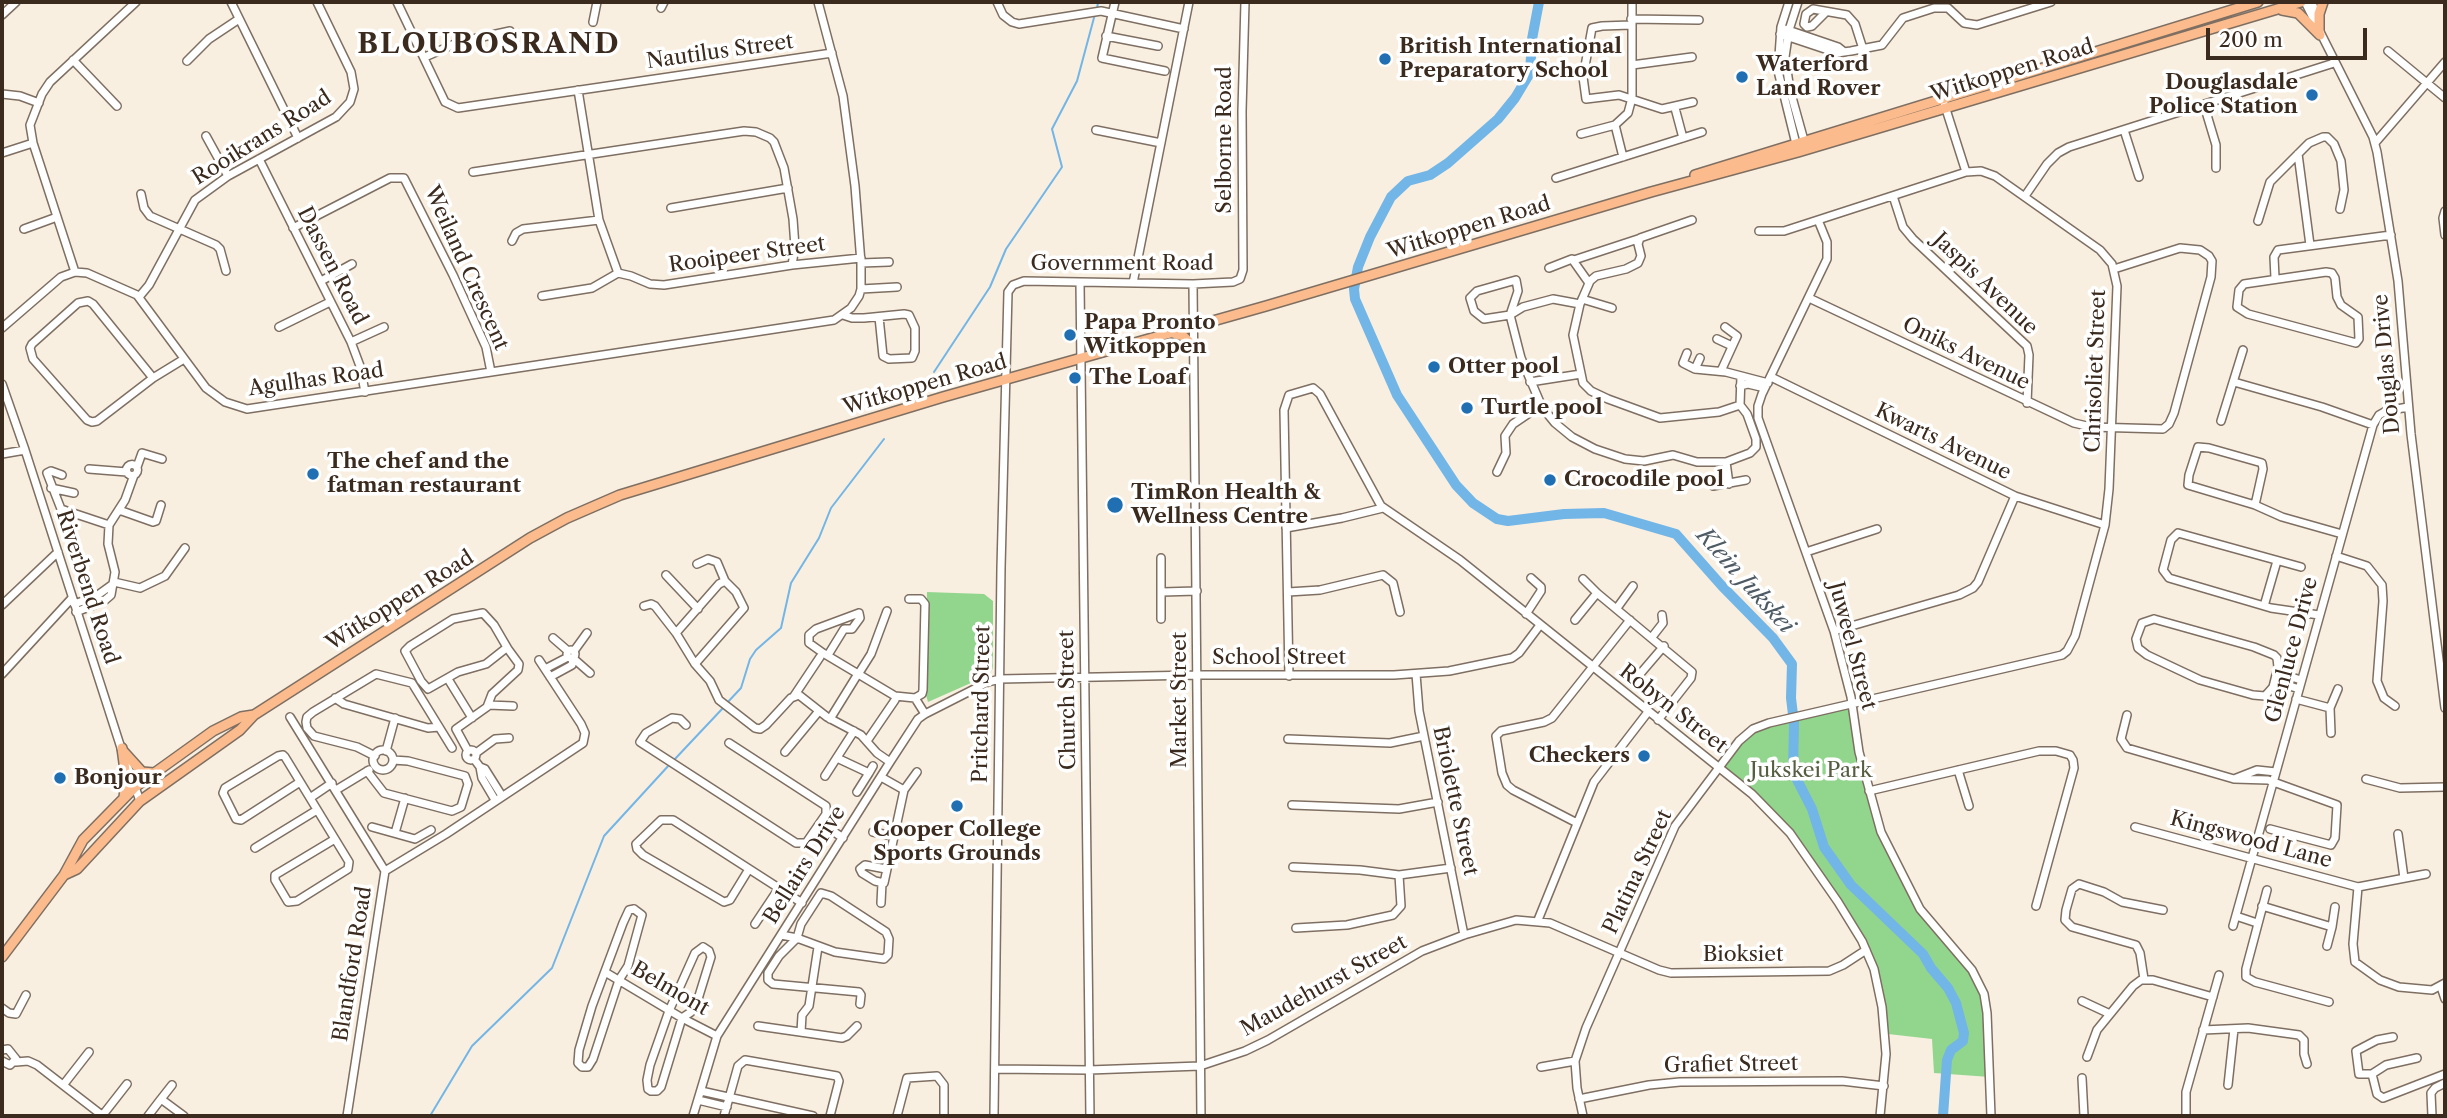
<!DOCTYPE html>
<html>
<head>
<meta charset="utf-8">
<style>
  body { margin:0 }
  #map { position:relative; width:2447px; height:1118px; overflow:hidden; background:#f9efe0; font-family:"Libre Caslon Text",serif }
  canvas { display:block }
  .frame { position:absolute; inset:0; border:4px solid #3b2a1e; pointer-events:none }
  .scale { position:absolute; left:2206px; top:28px; width:161px; height:32px; box-sizing:border-box; border:4px solid #3b2a1e; border-top:0; padding-left:9px; font-size:21px; line-height:24px; white-space:nowrap; color:#3b2a1e; -webkit-text-stroke:5px #fff; paint-order:stroke }
</style>
</head>
<body>
<div id="map">
<canvas width="2447" height="1118"></canvas>
<div class="frame"></div>
<div class="scale">200 m</div>
</div>
<script>
const g = document.querySelector('canvas').getContext('2d');
g.lineJoin = 'round';
function fillPath(path, color) { g.fillStyle = color; g.fill(path, 'evenodd'); }
const shape = rows => new Path2D(rows.map(r => 'M' + r).join(''));
function strokePath(path, color, width, dash) { g.strokeStyle = color; g.lineWidth = width; g.lineCap = dash ? 'butt' : 'round'; g.setLineDash(dash || []); g.stroke(path); }
function drawText(font, color, halo, rows, align = 'center') {
  g.font = font + ' "Libre Caslon Text",serif'; g.lineWidth = 7; g.setLineDash([]); g.textBaseline = 'middle'; g.strokeStyle = halo; g.fillStyle = color; for (const [text, x, y, turn = 0] of rows) {
    g.save(); g.translate(x, y); g.rotate((+turn || 0) * Math.PI / 180); g.textAlign = isNaN(turn) ? turn : align; if (halo) g.strokeText(text, 0, 0); g.fillText(text, 0, 0); g.restore();
  }
}
fillPath(shape([
  [927,592,984,594,993,601,993,668,989,675,928,702,926,695],
  [1853,704,1870,791,1886,841,1910,891,1965,961,1985,1000,1990,1077,1934,1073,1932,1039,1888,1034,1884,999,1876,970,1792,831,1720,766,1752,729]
]), '#92d68e');
strokePath(shape([
  [1097,9,1098,2],
  [934,372,990,287,1006,249,1062,167,1052,129,1077,81,1095,14],
  [726,704,741,688,750,659,756,650,781,628,791,583,819,538,831,508,884,439],
  [674,760,723,708],
  [430,1116,472,1046,552,968,604,836,670,764]
]), '#72b5e7', 2);
strokePath(shape([
  [1539,2,1532,39,1530,73,1515,98,1498,119,1448,163,1430,175,1408,181,1391,197,1370,237,1358,267,1354,289,1355,299,1397,395,1456,485,1473,503,1497,519,1508,521,1564,514,1604,513,1676,534,1722,586,1773,638,1792,664,1791,698,1794,723,1793,772,1812,809,1824,847,1851,885,1923,954,1931,968,1948,988,1956,1003,1964,1033,1963,1041,1951,1050,1947,1060,1943,1116]
]), '#72b5e7', 10);
const minor = shape([
  [231,2,298,138],
  [397,2,445,102,458,108,832,53],
  [997,2,1003,15,1012,22,1019,24,1101,11,1184,29],
  [1115,2,1102,58,1165,71],
  [1789,2,1781,27,1778,71,1797,148],
  [1798,2,1789,30,1785,57,1790,90,1805,144],
  [2305,2,2373,137,2377,152,2398,281,2411,434,2445,708],
  [2312,2,2317,18],
  [661,8,664,2],
  [1826,12,1812,26,1807,27,1804,24,1806,14,1813,9,1847,15,1855,24,1863,49],
  [2,15,16,2],
  [1631,19,1699,20],
  [593,22,597,2],
  [1631,25,1602,26,1592,28,1583,77,1586,99,1619,95,1662,109,1693,102],
  [1785,29,1838,47,1843,51],
  [1780,34,1837,53,1851,51,1882,45,1903,18,1934,8,1948,8,1964,23,1977,25,2051,2],
  [1106,36,1158,46],
  [2388,51,2445,98],
  [425,57,459,42,510,31],
  [73,60,117,106],
  [187,61,209,39,239,19],
  [1632,65,1692,57],
  [578,90,599,220,618,273,631,276,650,284,664,285,792,265,861,258],
  [2,94,20,96,39,103],
  [1944,103,1966,172],
  [2204,105,2216,145,2216,168],
  [1675,108,1683,138],
  [1615,125,1623,157],
  [1096,130,1161,143],
  [2124,130,2139,177],
  [1581,134,1615,125,1628,113,1632,98,1632,2],
  [206,136,228,176],
  [2375,143,2445,62],
  [2,153,33,143],
  [2298,154,2310,245],
  [259,159,351,342,360,366,365,392],
  [473,172,744,131,756,132,770,138,774,142,784,168,793,219,795,247,792,265],
  [1556,178,1702,132],
  [141,194,144,208,150,216,216,245,220,249,226,271],
  [1893,196,1903,227,1913,239,2027,346,2029,355,2027,403],
  [2025,196,2047,164,2058,153,2069,147,2334,63],
  [671,208,788,188],
  [2445,211,2443,218,2445,235],
  [1692,220,1640,238,1638,244,1641,256,1638,263,1626,269,1596,276,1590,281,1580,304,1573,335,1583,383,1591,391,1608,399,1660,418,1719,412,1740,405],
  [1818,220,1827,242,1827,259,1762,394,1758,406,1758,418,1834,631,1851,697,1859,752,1881,832,1920,909,1972,970,1984,994,1987,1013,1991,1116],
  [2258,221,2270,182,2309,143,2323,137,2327,137,2334,144,2341,161,2344,190,2340,209],
  [293,228,390,178,404,178,453,275,486,347,491,372],
  [24,229,57,217],
  [512,241,516,233,523,229,599,220],
  [1574,260,1638,239],
  [861,263,889,262],
  [1549,268,1572,259,1589,283],
  [75,272,33,143,30,125,42,94,50,82,136,2],
  [2326,272,2332,273,2335,278,2337,297,2341,305,2358,317,2359,339,2356,343,2248,314,2237,307,2239,290,2244,284,2326,272],
  [2275,278,2274,257,2278,250,2391,235],
  [321,281,352,264],
  [1080,283,1090,1116],
  [1133,283,1189,2],
  [1193,284,1201,1116],
  [861,289,897,287],
  [542,296,592,288,618,273],
  [139,297,149,285,195,200,228,176,336,117,350,102,354,89,351,72,317,2],
  [1809,298,2074,423,2091,427,2163,429,2169,424,2174,413,2211,277,2212,261,2209,256,2200,250,2180,248,2114,269],
  [1582,299,1612,308],
  [1580,304,1553,299,1523,307,1510,315,1484,319,1474,311,1470,298,1477,291,1516,280,1518,291,1510,315,1521,358,1542,407,1555,423,1572,437,1595,449,1625,459,1644,461,1673,455,1697,462,1726,462,1750,453,1756,447,1756,439,1747,414,1740,405],
  [843,315,852,318,864,318,904,314,909,315,915,328,915,351,912,358,889,359,883,356,879,317],
  [279,327,330,302],
  [2,328,61,277,75,272,87,273,137,295,206,388,225,402,247,409,834,320,851,308,859,296,861,289,861,263,855,186,843,96,818,2],
  [1717,339,1732,346],
  [351,342,384,327],
  [1687,353,1683,363,1695,369,1726,372,1768,383],
  [1695,369,1700,358],
  [1721,371,1737,336,1725,327],
  [1771,377,2015,496,2105,525],
  [153,378,93,304,88,301,78,303,32,344,30,348,33,359,87,420,92,422,97,421,153,378,184,359],
  [1530,382,1581,374],
  [2234,382,2322,407,2373,425],
  [2,384,25,450,122,751],
  [1740,386,1748,384,1765,388],
  [1740,405,1741,376],
  [2221,421,2243,350],
  [2,454,25,450],
  [1726,462,1729,484],
  '126.5 470a5.5 5.5 0 1 1 11 0a5.5 5.5 0 1 1-11 0Z',
  [137,467,142,453,162,459],
  [89,469,127,472],
  [1497,472,1506,453,1505,436,1513,424,1541,405],
  [62,475,51,471,47,473,61,509,109,525],
  [1713,486,1746,480],
  [51,488,74,493],
  [2255,505,2188,485,2189,475,2198,447,2209,448,2262,463,2263,469,2255,505,2282,517,2342,534],
  [119,510,153,522,156,521,161,505],
  [1286,528,1342,518,1383,508],
  [1806,552,1877,529],
  [2336,556,2367,566,2382,585,2383,601,2377,681,2384,698,2395,706],
  [697,564,708,559,717,562,725,581,736,592,744,608,695,664,710,681,719,700,755,728,760,729,766,725,791,698,799,695,827,717,861,735,877,753,890,762],
  [2301,567,2178,533,2171,540,2163,570,2169,578,2271,608,2319,615],
  [666,575,698,609],
  [1583,579,1597,593,1692,672,1691,678,1658,720],
  [114,582,140,588,165,576,185,548],
  [1162,592,1197,591],
  [1288,592,1320,590,1383,575,1393,583,1400,612],
  [909,599,921,599,925,604,923,690,922,694,915,698,925,714],
  [74,604,95,597,113,584],
  [2,605,58,552],
  [644,606,651,604,655,606,676,633],
  [2264,606,2277,561],
  [1617,608,1633,586],
  [76,612,104,601,111,595,115,572,108,544,109,525,125,500,134,475],
  [1526,614,1541,591,1541,587,1531,578],
  [1161,619,1161,558],
  [2154,619,2254,647,2274,655,2277,658,2278,667,2273,687,2265,696,2253,695,2200,680,2147,655,2138,648,2136,639,2142,623,2154,619],
  [1575,620,1597,593],
  [1834,631,1959,595,1973,588,1978,582,2015,496],
  [1652,637,1663,623,1662,615],
  [553,638,568,651],
  '567 654a4 4 0 1 1 8 0a4 4 0 1 1-8 0Z',
  [574,651,587,633],
  [828,655,844,629,852,629,860,618,859,613,816,629,809,635,809,643,823,653,895,696,915,698],
  [695,664,676,633,719,584,725,581],
  [545,669,568,657],
  [859,673,871,654,887,611],
  [2278,673,2301,680],
  [2,674,72,598],
  [1416,674,1419,711,1464,935],
  [1640,674,1664,646],
  [1289,676,1284,410,1289,395,1313,388,1320,394,1381,506,1460,560,1752,794,1790,833,1838,902,1862,941,1874,969,1882,1007,1886,1054,1880,1116],
  [550,677,572,665,573,658,590,673],
  [448,679,472,718],
  [2275,681,2299,689],
  [794,696,820,657],
  [335,698,344,704,428,728,439,727],
  [2296,699,2330,708],
  [488,705,513,706],
  [2127,715,2121,739,2127,748,2234,779,2268,780,2337,805,2335,838,2331,845,2270,829],
  [290,717,385,871,347,1116],
  [830,719,856,677],
  [686,725,680,719,672,718,646,733,640,742,796,843,806,843,826,814,826,806,729,743],
  [2331,733,2330,708,2338,689],
  [1288,739,1390,743,1424,736],
  [867,741,895,700],
  '466 755a5 5 0 1 1 10 0a5 5 0 1 1-10 0Z',
  '373 760a10 10 0 1 1 20 0a10 10 0 1 1-20 0Z',
  [386,751,395,718],
  [468,751,456,729,487,707,492,694,518,670,519,664,508,649,505,649,486,664,458,672,428,689,421,681,405,651,410,646,453,619,483,613,494,625,508,649],
  [785,752,819,711],
  [476,753,495,739,509,738],
  [375,756,357,747,314,736,307,728,306,722,307,717,313,712,376,674,412,683,452,748],
  [837,758,869,773,873,766],
  [474,759,480,767,485,769,502,796],
  [127,765,140,801],
  [480,767,482,778,495,800],
  [1958,770,1969,806],
  [367,771,384,793,452,811,461,807,468,784,465,776,408,761,393,760],
  [825,776,854,731],
  [881,777,904,790,884,883,875,881,862,873,860,869,865,865,886,869],
  [2234,779,2257,770,2276,772],
  [2366,779,2400,788,2445,787],
  [300,782,241,820,236,819,223,793,225,788,278,756,283,755,285,757,349,862,348,869,297,901,288,902,275,880,275,875,335,839],
  [336,790,369,770],
  [904,790,917,772],
  [1869,791,2039,751,2056,751,2070,755,2073,760,2074,768,2036,906],
  [857,792,869,773],
  [310,798,332,783],
  [1292,805,1399,809,1438,802],
  [821,823,843,838],
  [1577,823,1513,790,1507,785,1502,773,1496,736,1501,731,1544,722,1552,718,1630,620],
  [372,827,415,839,431,830],
  [2135,827,2358,887,2426,874],
  [873,832,893,836],
  [395,833,405,798],
  [2398,834,2404,878],
  [255,848,317,810],
  [1293,867,1360,870,1399,875,1451,868],
  [749,869,730,900,724,902,643,855,637,849,636,844,661,820,673,820,802,903],
  [385,871,446,834,583,743,585,733,581,724,539,660],
  [2358,887,2353,944,2355,962,2380,980,2399,987,2432,990,2445,983],
  [2267,890,2246,969,2246,977,2255,982,2329,1002],
  [881,903,882,883],
  [2262,906,2332,927,2335,907],
  [634,909,642,915,628,966,619,980,593,1059,588,1067,582,1067,578,1063,579,1050,592,1006,623,923,629,910,634,909],
  [2236,916,2257,923],
  [1538,920,1594,782,1648,712],
  [755,924,779,888],
  [2233,926,2373,425,2379,415,2386,411,2408,407],
  [1296,928,1347,925,1393,915,1401,906,1399,875],
  [781,935,797,938,835,952,884,959,888,955,889,939,886,932,831,896,821,893,801,924,797,938,779,956,768,973,768,980,773,984,859,992,861,995,860,1004],
  [2327,946,2332,927],
  [703,947,709,951,711,957,698,999,691,1012,682,1018,661,1087,657,1091,651,1091,648,1089,647,1080,650,1065,669,1011,695,953,703,947],
  [605,972,682,1018,717,1036],
  [2144,979,2140,953,2136,945,2072,927,2065,920,2066,910,2072,889,2079,884,2104,892,2122,902,2163,910],
  [2441,987,2445,999],
  [2082,1001,2110,1014],
  [2,1008,9,1013,16,1014,26,995],
  [758,1026,842,1038,847,1036,857,1026],
  [2203,1030,2248,1028,2299,1035,2304,1040,2304,1054,2307,1064],
  [801,1032,802,1015,809,1006,818,947],
  [2393,1037,2377,1040,2356,1051,2359,1074,2372,1074,2386,1065,2417,1058],
  [2,1050,8,1049,16,1059,10,1065,2,1061],
  [2087,1057,2097,1030,2133,986,2141,980,2153,980,2213,997],
  [16,1062,28,1061,37,1065,103,1116],
  [1541,1067,1575,1061],
  [995,1069,1089,1070,1200,1066,1245,1051,1268,1040,1422,951,1464,935,1516,920,1550,923,1659,970,1671,973,1829,971,1843,965,1866,950],
  [2372,1074,2377,1094,2383,1098,2445,1074],
  [2082,1078,2084,1116],
  [64,1084,89,1052],
  [172,1085,161,1099,184,1116],
  [2228,1085,2234,1029],
  [701,1091,813,1116],
  [1579,1099,1649,1085,1680,1082,1842,1081,1884,1086],
  [698,1100,727,1107],
  [102,1116,127,1084],
  [148,1116,161,1099],
  [693,1116,717,1036,890,762,918,719,925,714,988,682,1000,679,1196,675,1394,675,1449,671,1512,658,1519,653,1540,625],
  [724,1116,738,1066,745,1060,837,1076,839,1081,830,1116],
  [897,1116,907,1078,937,1076,944,1085,944,1116],
  [994,1116,1001,568,1008,292,1013,285,1024,281,1193,284,1233,282,1240,279,1243,270,1242,111,1245,2],
  [1583,1116,1577,1088,1575,1061,1586,1028,1675,826,1739,741,1753,729,1769,723,2062,655,2067,651,2075,636,2105,525,2109,489,2117,286,2112,264,2100,250,1995,176,1981,171,1966,172,1784,231,1759,231],
  [2186,1116,2186,1092,2219,975],
  [2432,1116,2431,1093,2435,1088,2445,1083]
]);
const major = shape([
  [2282,10,2298,13,2320,35],
  [2319,32,2319,14,2323,2],
  [1695,175,2258,2],
  [1173,333,1183,336,1194,347],
  [122,748,126,778,124,798],
  [123,751,142,772,154,773],
  [64,875,77,869,140,801,240,730,254,715,530,538,567,518,620,495,943,397,1266,306,1651,192,1798,152,2301,2],
  [2,957,64,875,83,840,135,787,213,731,241,717,254,715]
]);
strokePath(minor, '#7e6f62', 10);
strokePath(major, '#7e6f62', 12);
strokePath(minor, '#fff', 7);
strokePath(major, '#fbbb8c', 9);
for (const [x, y, r, color] of [
  [1385,59,7,"#1f6fb2"],
  [1742,77,7,"#1f6fb2"],
  [2312,95,7,"#1f6fb2"],
  [1070,335,7,"#1f6fb2"],
  [1434,367,7,"#1f6fb2"],
  [1075,378,7,"#1f6fb2"],
  [1467,408,7,"#1f6fb2"],
  [313,474,7,"#1f6fb2"],
  [1550,480,7,"#1f6fb2"],
  [1115,505,9,"#1f6fb2"],
  [1644,756,7,"#1f6fb2"],
  [60,778,7,"#1f6fb2"],
  [957,806,7,"#1f6fb2"]
]) { const dot = new Path2D(); dot.arc(x, y, r, 0, 2 * Math.PI); g.fillStyle = color; g.fill(dot); strokePath(dot, '#fff', 2.5); }
drawText('bold 21px', '#3b2a1e', '#fff', [
  ["British International",1399,47],
  ["Preparatory School",1399,71],
  ["Waterford",1756,65],
  ["Land Rover",1756,89],
  ["Douglasdale",2298,83,"right"],
  ["Police Station",2298,107,"right"],
  ["Papa Pronto",1084,323],
  ["Witkoppen",1084,347],
  ["Otter pool",1448,367],
  ["The Loaf",1089,378],
  ["Turtle pool",1481,408],
  ["The chef and the",327,462],
  ["fatman restaurant",327,486],
  ["Crocodile pool",1564,480],
  ["TimRon Health &",1131,493],
  ["Wellness Centre",1131,517],
  ["Checkers",1630,756,"right"],
  ["Bonjour",74,778],
  ["Cooper College",957,830,"center"],
  ["Sports Grounds",957,854,"center"]
], 'left');
drawText('21px', '#3b2a1e', '#fff', [
  ["Nautilus Street",720,52,-8],
  ["Witkoppen Road",2012,71,-17],
  ["Rooikrans Road",262,138,-32],
  ["Selborne Road",1225,140,-90],
  ["Witkoppen Road",1469,228,-17],
  ["Rooipeer Street",747,255,-8],
  ["Government Road",1122,264],
  ["Dassen Road",332,266,63],
  ["Weiland Crescent",466,268,66],
  ["Jaspis Avenue",1985,284,44],
  ["Oniks Avenue",1966,354,26],
  ["Douglas Drive",2387,364,-95],
  ["Chrisoliet Street",2096,371,-88],
  ["Agulhas Road",316,380,-8],
  ["Witkoppen Road",925,385,-16],
  ["Kwarts Avenue",1943,442,26],
  ["Riverbend Road",87,587,72],
  ["Witkoppen Road",400,601,-32],
  ["Juweel Street",1852,646,75],
  ["Glenluce Drive",2292,650,-75],
  ["School Street",1279,658],
  ["Church Street",1068,700,-91],
  ["Market Street",1180,700,-90],
  ["Pritchard Street",982,704,-89],
  ["Robyn Street",1673,709,38],
  ["Briolette Street",1455,801,78],
  ["Kingswood Lane",2251,840,15],
  ["Bellairs Drive",805,865,-58],
  ["Platina Street",1638,872,-65],
  ["Bioksiet",1743,955],
  ["Blandford Road",353,964,-81],
  ["Maudehurst Street",1324,986,-29],
  ["Belmont",670,989,30],
  ["Grafiet Street",1731,1065,-1]
]);
drawText('21px', '#555e40', '#fff', [
  ["Jukskei Park",1811,771]
]);
drawText('italic 23px', '#4e5b64', '#fff', [
  ["Klein Jukskei",1745,581,48]
]);
g.letterSpacing = '2px';
drawText('bold 28px', '#3b2a1e', '#fff', [
  ["BLOUBOSRAND",489,45]
]);
g.letterSpacing = '0px';
</script>
</body>
</html>
